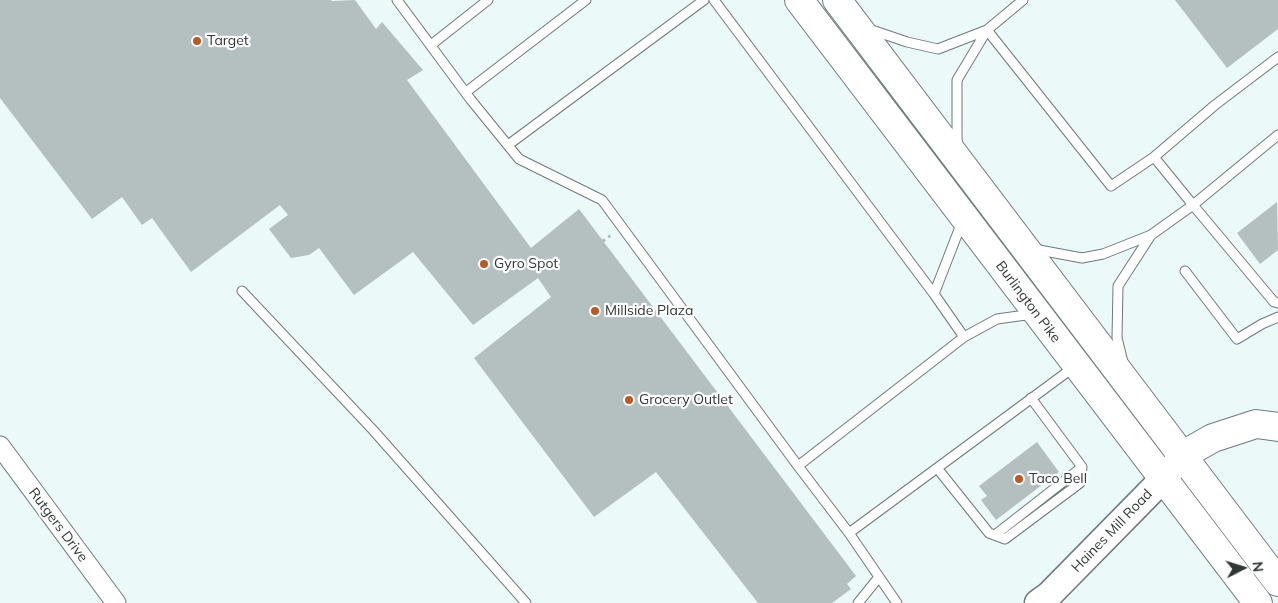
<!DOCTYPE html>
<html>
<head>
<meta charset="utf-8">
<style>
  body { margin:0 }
  #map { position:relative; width:1278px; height:603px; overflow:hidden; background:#ecf9f9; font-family:Mulish,sans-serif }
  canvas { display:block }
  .north { position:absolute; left:1218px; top:543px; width:50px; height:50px; -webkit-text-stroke:4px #fff; paint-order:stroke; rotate:85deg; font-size:14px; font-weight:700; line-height:20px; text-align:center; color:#313636 }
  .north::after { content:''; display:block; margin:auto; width:18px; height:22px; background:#313636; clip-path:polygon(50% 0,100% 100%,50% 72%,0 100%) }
</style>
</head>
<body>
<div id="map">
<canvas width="1278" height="603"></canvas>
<div class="north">N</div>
</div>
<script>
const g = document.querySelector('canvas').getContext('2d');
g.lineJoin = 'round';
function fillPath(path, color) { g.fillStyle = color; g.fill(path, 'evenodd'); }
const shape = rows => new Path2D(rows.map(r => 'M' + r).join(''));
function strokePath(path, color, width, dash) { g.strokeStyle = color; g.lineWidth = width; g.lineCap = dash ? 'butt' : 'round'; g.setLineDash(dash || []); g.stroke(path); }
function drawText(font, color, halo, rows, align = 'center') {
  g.font = font + ' Mulish,sans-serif'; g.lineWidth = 4.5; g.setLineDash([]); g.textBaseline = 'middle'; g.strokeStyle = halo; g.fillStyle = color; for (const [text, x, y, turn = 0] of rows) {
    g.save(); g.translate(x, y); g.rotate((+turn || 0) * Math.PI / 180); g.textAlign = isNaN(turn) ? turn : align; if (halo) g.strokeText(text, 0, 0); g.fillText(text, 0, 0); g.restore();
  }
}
fillPath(shape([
  [0,0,331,0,332,1,355,0,376,29,382,22,423,70,407,80,531,248,579,209,856,576,847,584,851,589,832,603,758,603,656,472,594,517,474,358,551,297,538,278,473,325,413,252,354,295,319,248,309,255,291,258,269,229,288,215,280,205,191,272,152,218,142,225,122,197,92,219,0,98],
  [1175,0,1278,0,1278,29,1227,68],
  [1277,202,1278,250,1260,264,1237,233],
  [1037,442,1059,472,996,520,981,500,987,496,979,486]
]), '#b4bfbf');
const lane = shape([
  [397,0,471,100,519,159,602,200,798,466],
  [714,0,934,294,964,337,798,466,849,533],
  [869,29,907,42,938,49,987,30],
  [987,30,1111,186,1154,157,1215,105,1278,57],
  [431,45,488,0],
  [466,92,586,0],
  [508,145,704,0],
  [958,147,957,137,957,80,987,30,1023,0],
  [1154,157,1193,205,1278,135],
  [1034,249,1082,258,1103,254,1151,235,1193,205,1274,302,1278,303],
  [1185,271,1237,339,1262,324,1278,317],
  [242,291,373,430,526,603],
  [934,294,962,222],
  [964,337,997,319,1033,314],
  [1123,362,1117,338,1118,286,1151,235],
  [937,468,989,533,1005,539,1080,483,1082,467,1031,398],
  [995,535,1082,467],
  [858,603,879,577],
  [897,603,849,533,1074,367]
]);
const street = shape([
  [0,446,116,603]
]);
const secondary = shape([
  [1038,603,1049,595,1163,479,1178,461]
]);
const highway = shape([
  [799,0,1258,603],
  [837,0,1278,582],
  [1183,455,1213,438,1256,424,1278,427]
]);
strokePath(lane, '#6f7a7a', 11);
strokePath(street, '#6f7a7a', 21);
strokePath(secondary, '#6f7a7a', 29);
strokePath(highway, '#6f7a7a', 30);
strokePath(shape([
  [603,241,611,235]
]), '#afb9b9', 3, [2.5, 4]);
strokePath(lane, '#fff', 9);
strokePath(street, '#fff', 19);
strokePath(secondary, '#fff', 26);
strokePath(highway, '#fff', 28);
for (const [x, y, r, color] of [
  [197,41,5,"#bc5920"],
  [484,264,5,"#bc5920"],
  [595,311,5,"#bc5920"],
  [629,400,5,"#bc5920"],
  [1019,479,5,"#bc5920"]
]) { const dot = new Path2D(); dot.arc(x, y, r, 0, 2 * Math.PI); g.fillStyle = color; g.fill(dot); strokePath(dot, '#fff', 2); }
drawText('14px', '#313636', '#fff', [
  ["Target",207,41],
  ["Gyro Spot",494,264],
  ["Millside Plaza",605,311],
  ["Grocery Outlet",639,400],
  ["Taco Bell",1029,479]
], 'left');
drawText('14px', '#313636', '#fff', [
  ["Burlington Pike",1028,302,53],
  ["Rutgers Drive",58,525,53],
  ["Haines Mill Road",1112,531,-46]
]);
</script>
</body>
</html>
